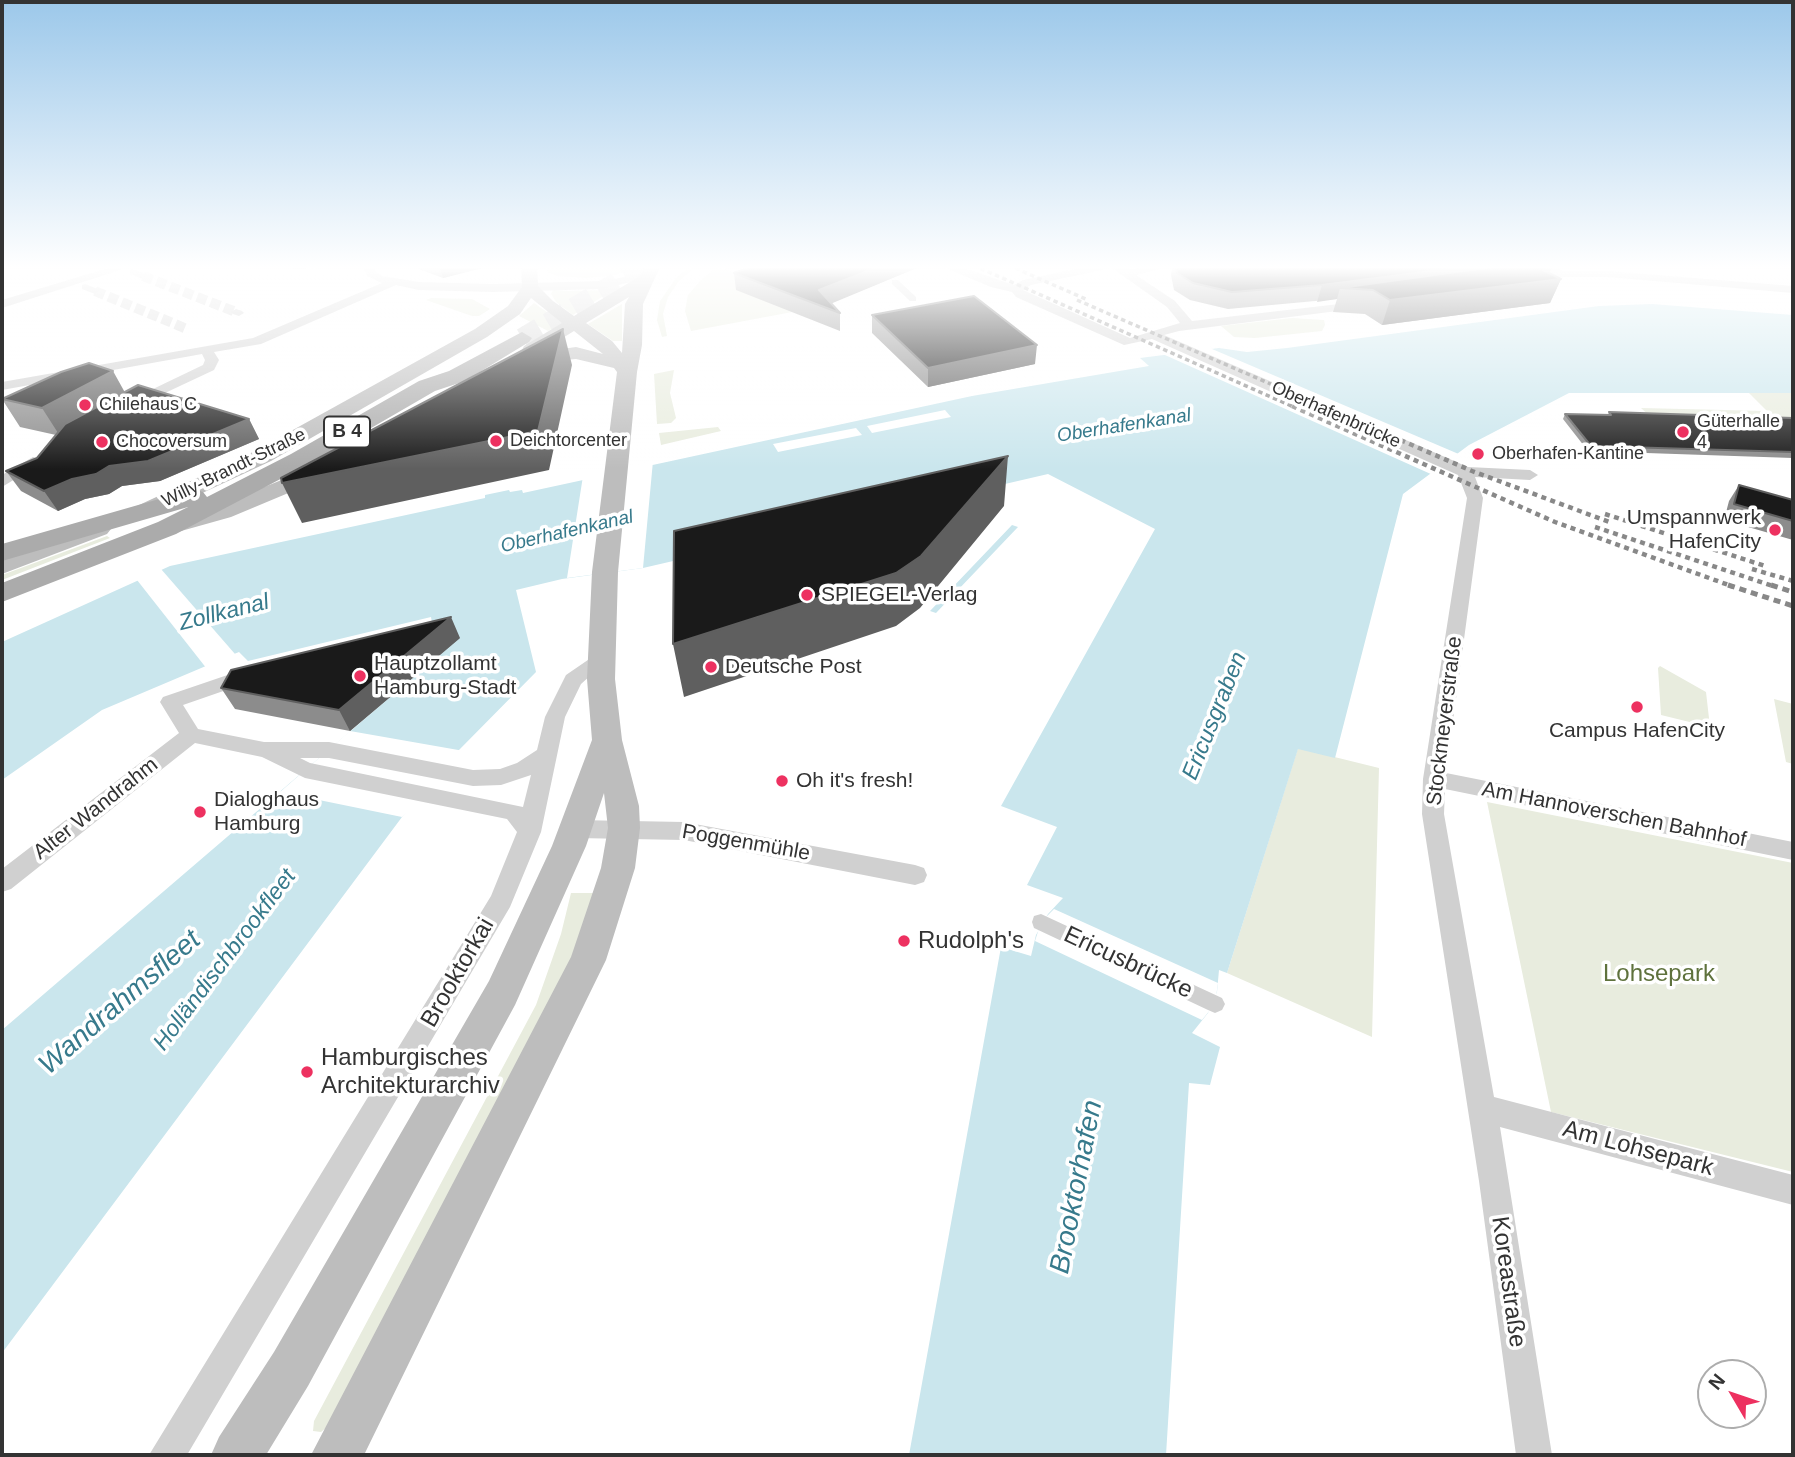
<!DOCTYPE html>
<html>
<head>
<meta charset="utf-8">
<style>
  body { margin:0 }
  #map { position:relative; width:1795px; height:1457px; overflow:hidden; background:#fff; font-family:Helvetica,sans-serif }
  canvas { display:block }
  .frame { position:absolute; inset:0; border:4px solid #333; pointer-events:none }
  .north { position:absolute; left:1697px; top:1359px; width:70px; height:70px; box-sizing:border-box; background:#fff; border:2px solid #adadad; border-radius:50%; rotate:309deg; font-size:19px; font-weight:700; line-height:28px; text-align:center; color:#333 }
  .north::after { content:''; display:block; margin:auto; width:24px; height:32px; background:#ed3160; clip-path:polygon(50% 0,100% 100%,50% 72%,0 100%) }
</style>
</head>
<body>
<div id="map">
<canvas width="1795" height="1457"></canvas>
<div class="frame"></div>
<div class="north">N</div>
</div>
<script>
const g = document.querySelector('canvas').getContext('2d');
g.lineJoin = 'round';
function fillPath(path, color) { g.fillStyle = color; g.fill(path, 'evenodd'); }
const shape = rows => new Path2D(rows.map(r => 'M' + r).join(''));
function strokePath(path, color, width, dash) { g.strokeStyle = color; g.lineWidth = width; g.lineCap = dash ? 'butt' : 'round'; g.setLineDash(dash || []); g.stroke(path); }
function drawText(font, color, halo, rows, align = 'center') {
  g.font = font + ' Helvetica,sans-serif'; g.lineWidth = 7; g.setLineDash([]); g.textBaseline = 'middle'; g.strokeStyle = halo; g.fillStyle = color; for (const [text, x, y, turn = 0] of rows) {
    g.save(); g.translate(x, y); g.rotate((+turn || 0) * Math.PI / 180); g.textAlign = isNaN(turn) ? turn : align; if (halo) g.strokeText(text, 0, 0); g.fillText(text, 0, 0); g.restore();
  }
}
fillPath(shape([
  [545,265,638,265,616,275,587,278,557,276,548,272],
  [691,265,698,265,679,281,668,297,663,314,667,336,662,337,657,320,660,301,676,278],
  [718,266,819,307,691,331,685,311,688,295,700,281],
  [553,290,566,291,613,290,573,315,556,302,551,294],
  [431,298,472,299,490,309,479,316,472,316,426,300],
  [534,303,561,322,560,324,548,331,519,316],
  [622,304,622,341,613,341,588,324],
  [1292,318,1324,320,1325,325,1322,331,1255,338,1234,337,1221,326],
  [674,370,670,393,676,418,671,423,657,424,654,374],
  [1749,393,1793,393,1793,423,1652,418,1641,408,1767,411],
  [718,427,721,431,661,445,659,433],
  [107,536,110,538,2,580,2,575],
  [1660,666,1706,692,1710,727,1661,715,1658,668],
  [1774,699,1793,704,1793,764,1786,762],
  [1298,748,1379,768,1372,1037,1227,973],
  [1487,802,1793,863,1793,1172,1551,1112],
  [571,893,596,893,573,957,327,1427,321,1432,313,1431,314,1421,536,1005,561,934]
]), '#e8ecde');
fillPath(shape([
  [1652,304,1793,315,1793,393,1569,393,1469,445,1403,494,1335,758,1298,749,1227,973,1219,970,1217,992,1208,1013,1192,1033,1220,1047,1210,1085,1189,1083,1166,1455,909,1455,1001,947,1031,956,1036,935,1048,914,1063,898,1027,885,1057,827,1001,806,1155,529,1048,474,643,568,562,579,516,590,536,672,459,750,402,817,2,1353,2,1030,438,656,431,617,248,661,239,652,102,710,2,780,2,642,170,566,485,498,485,495,509,490,510,492,522,490,523,493,972,396,1149,366,1140,358,1219,348,1247,352,1287,348,1599,306],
  [1012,525,1018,527,936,613,930,611]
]), '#cae6ed');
fillPath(shape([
  [1205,346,1461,455,1433,475,1156,351],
  [945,410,951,417,872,433,867,426],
  [856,428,862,435,778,452,773,444],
  [653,461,643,568,567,578,583,476],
  [161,569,235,654,238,653,247,664,238,656,207,669,137,580],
  [350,731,464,751,432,789,402,817,280,792],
  [1054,909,1218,983,1215,1004,1202,1020,1035,941,1041,922]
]), '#fff');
strokePath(shape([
  [143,276,236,312],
  [95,291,187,329]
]), '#d6d6d6', 10, [10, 4.5]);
strokePath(shape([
  [522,338,646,265]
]), '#d6d6d6', 20, [20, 10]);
fillPath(shape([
  [133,269,146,274,147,276,143,279,130,274,130,270,133,269],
  [892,280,898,280,916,297,916,301,910,301,892,284,892,280],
  [85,284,98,289,99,291,95,294,82,289,82,285,85,284],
  [236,309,242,311,244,313,239,316,233,314,231,312,236,309],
  [1041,914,1222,998,1225,1004,1222,1010,1215,1013,1208,1010,1034,928,1032,922,1034,916,1041,914]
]), '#d0d0d0');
fillPath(shape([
  [118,265,136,265,2,308,2,300,118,265],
  [362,265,374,265,376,272,382,276,419,282,493,284,601,281,650,273,656,276,601,289,493,292,419,290,396,285,261,344,214,352,219,360,214,370,133,408,128,407,128,401,203,365,205,360,202,354,2,390,2,382,253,338,382,283,367,276,362,265],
  [938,265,955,265,1014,285,1023,280,1094,265,1122,265,1128,269,1175,265,1136,275,1175,301,1192,321,1365,301,1365,307,1361,308,1179,331,1164,335,1468,467,1530,470,1538,475,1530,480,1475,477,1483,498,1446,773,1793,842,1793,860,1445,789,1444,814,1494,1097,1793,1175,1793,1205,1500,1127,1552,1455,1516,1455,1479,1181,1422,814,1423,779,1467,498,1458,475,1152,339,1124,345,1016,297,1012,292,991,287,938,265],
  [1112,268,1167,307,1180,323,1130,338,1023,290,1031,285,1112,268],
  [1540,265,1555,265,1562,271,1608,271,1793,286,1793,293,1608,277,1563,277,1528,285,1528,281,1552,275,1540,265],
  [33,457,38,459,38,465,2,487,2,475,33,457],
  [601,651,611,657,581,684,565,717,541,832,510,907,187,1455,149,1455,491,896,517,832,507,819,305,778,262,757,195,743,11,889,2,892,2,869,179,733,160,702,163,697,251,667,258,669,261,674,258,679,183,705,198,729,264,742,329,742,473,770,500,769,517,763,537,750,545,717,566,675,601,651],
  [300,758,329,758,473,786,501,785,531,775,523,807,310,763,300,758],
  [576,820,684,822,915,865,924,868,927,875,924,882,915,885,684,840,576,838,568,835,564,829,568,823,576,820]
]), '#d0d0d0');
fillPath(shape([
  [521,265,537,265,538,286,553,301,574,316,640,276,645,265,661,265,643,304,642,345,637,372,618,572,615,679,622,740,639,806,640,828,635,868,606,960,364,1455,311,1455,571,957,601,868,608,828,604,793,586,846,515,1005,308,1386,266,1455,211,1455,219,1437,274,1352,489,981,552,846,592,740,587,679,592,572,617,372,614,368,576,359,524,363,522,359,527,354,522,350,524,346,562,323,531,298,520,314,487,337,271,461,153,516,137,516,133,511,137,506,255,451,475,329,508,306,522,287,521,265],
  [629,297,625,304,622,353,612,341,586,323,629,297],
  [574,331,603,354,576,347,540,352,574,331],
  [321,464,329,466,332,471,329,476,231,517,174,533,166,531,162,526,166,521,215,507,321,464],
  [99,522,107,524,111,529,107,534,2,574,2,558,99,522]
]), '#bdbdbd');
fillPath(shape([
  [522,332,532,338,529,342,465,381,435,391,309,464,176,534,2,602,2,583,158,522,188,507,2,561,2,544,194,489,203,492,207,497,291,454,419,381,449,371,522,332]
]), '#ababab');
strokePath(shape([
  [973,265,1296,408],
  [1008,265,1088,300],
  [1077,300,1326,408]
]), '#888', 3.5, [4.5, 3.5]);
strokePath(shape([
  [1292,406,1555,522,1734,587],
  [1322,406,1472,471,1612,523],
  [1605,514,1765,566],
  [1595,527,1776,587],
  [1752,569,1793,581]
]), '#888', 4.5, [5, 4.5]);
strokePath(shape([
  [1728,585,1793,606],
  [1771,585,1793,592]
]), '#888', 5, [7, 5]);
fillPath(shape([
  [292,265,332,265,330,268,293,269],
  [408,265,494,265,443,278],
  [753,265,924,265,831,303,840,313,840,331,736,290,734,273],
  [1173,265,1545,265,1551,269,1549,273,1561,279,1550,303,1382,325,1365,314,1333,312,1337,299,1228,309,1190,300,1174,290,1171,275],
  [872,315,1035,364,928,387,872,333],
  [125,392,249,419,259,439,160,481,122,486,109,494,85,499,58,511,21,491,6,471,37,458,56,435,20,427,2,399],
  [1609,412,1793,418,1793,458,1588,451,1563,419,1565,414,1608,415],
  [1739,485,1793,500,1793,540,1724,520,1729,501],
  [460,638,350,731,235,709,221,688]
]), '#8c8c8c');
fillPath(shape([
  [439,265,494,265,443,278],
  [883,265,924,265,823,307,819,290],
  [1478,265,1516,265,1373,290,1340,288,1337,299,1317,302,1322,285],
  [1551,269,1546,281,1561,279,1550,303,1382,325,1390,300],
  [563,329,572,365,549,470,302,523,282,483],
  [1037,345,1035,364,928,387,928,368],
  [113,371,128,398,60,436,42,408],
  [249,419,259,439,160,481,122,486,109,494,85,499,58,511,44,491,72,479],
  [1008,456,1004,506,920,608,896,626,684,697,673,644],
  [451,617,460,638,350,731,339,710]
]), '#5f5f5f');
const building = shape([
  [754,265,883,265,819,290,840,313,734,273,754,265],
  [1175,265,1478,265,1322,285,1232,292,1193,283,1177,273,1175,265],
  [1507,265,1545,265,1551,269,1543,270,1561,279,1390,300,1373,290,1340,288,1507,265],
  [974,296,1037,345,928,368,872,315,974,296],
  [563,329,538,431,282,483,281,478,563,329],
  [89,363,113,371,42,408,2,399,61,372,89,363],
  [138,385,249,419,148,461,109,466,96,474,72,479,44,491,6,471,37,458,65,424,138,385],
  [1609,412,1793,418,1793,452,1591,446,1565,414,1611,415,1609,412],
  [1008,456,921,556,896,573,673,644,674,531,1008,456],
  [1739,485,1793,500,1793,521,1734,504,1739,485],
  [451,617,339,710,221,688,231,670,451,617]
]);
fillPath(building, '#1a1a1a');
strokePath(building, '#5f5f5f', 2);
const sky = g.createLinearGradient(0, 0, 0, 469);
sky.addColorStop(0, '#9cc8ea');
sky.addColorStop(0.57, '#fff');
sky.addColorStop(1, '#ffffff00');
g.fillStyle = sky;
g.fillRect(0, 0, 1795, 469);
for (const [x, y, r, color] of [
  [85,405,7,"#ed3160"],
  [1683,432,7,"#ed3160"],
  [496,441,7,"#ed3160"],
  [102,442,7,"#ed3160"],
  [1478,454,7,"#ed3160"],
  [1775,530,7,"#ed3160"],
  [807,595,7,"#ed3160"],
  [711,667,7,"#ed3160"],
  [360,676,7,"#ed3160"],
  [1637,707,7,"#ed3160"],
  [782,781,7,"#ed3160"],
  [200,812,7,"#ed3160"],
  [904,941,7,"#ed3160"],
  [307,1072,7,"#ed3160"]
]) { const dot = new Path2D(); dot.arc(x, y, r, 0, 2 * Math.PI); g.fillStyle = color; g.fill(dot); strokePath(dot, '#fff', 2.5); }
drawText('18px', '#333', '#fff', [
  ["Chilehaus C",99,405],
  ["Güterhalle",1697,422],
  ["4",1697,443],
  ["Deichtorcenter",510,441],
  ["Chocoversum",116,442],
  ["Oberhafen-Kantine",1492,454]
], 'left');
drawText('18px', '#333', '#fff', [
  ["Oberhafenbrücke",1336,415,24],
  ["Willy-Brandt-Straße",234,468,-26]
]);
drawText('italic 19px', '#377a8c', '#fff', [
  ["Oberhafenkanal",1124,426,-9],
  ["Oberhafenkanal",567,532,-13]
]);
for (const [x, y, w] of [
  [347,432,46]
]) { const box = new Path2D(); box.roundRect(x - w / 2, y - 15.5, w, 31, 5); g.fillStyle = '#fff'; g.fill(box); strokePath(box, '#333', 2); }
drawText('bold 19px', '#333', null, [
  ["B 4",347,432]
]);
drawText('21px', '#333', '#fff', [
  ["Umspannwerk",1761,518,"right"],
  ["HafenCity",1761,542,"right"],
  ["SPIEGEL-Verlag",821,595],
  ["Hauptzollamt",374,664],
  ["Hamburg-Stadt",374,688],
  ["Deutsche Post",725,667],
  ["Campus HafenCity",1637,731,"center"],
  ["Oh it's fresh!",796,781],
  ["Dialoghaus",214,800],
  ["Hamburg",214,824]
], 'left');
drawText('21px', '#333', '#fff', [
  ["Stockmeyerstraße",1445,721,-83],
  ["Alter Wandrahm",96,809,-38],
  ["Am Hannoverschen Bahnhof",1614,815,11],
  ["Poggenmühle",746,843,10]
]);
drawText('italic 23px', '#377a8c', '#fff', [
  ["Zollkanal",224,613,-14],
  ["Ericusgraben",1215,716,-68],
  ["Holländischbrookfleet",225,960,-53]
]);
drawText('24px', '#333', '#fff', [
  ["Rudolph's",918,941],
  ["Hamburgisches",321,1058],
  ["Architekturarchiv",321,1086]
], 'left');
drawText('24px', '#333', '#fff', [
  ["Ericusbrücke",1128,963,25],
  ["Brooktorkai",458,973,-60],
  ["Am Lohsepark",1638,1149,15],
  ["Koreastraße",1508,1282,82]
]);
drawText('24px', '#5f723d', '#fff', [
  ["Lohsepark",1659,974]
]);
drawText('italic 28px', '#377a8c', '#fff', [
  ["Wandrahmsfleet",120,1003,-41],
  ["Brooktorhafen",1077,1187,-79]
]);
</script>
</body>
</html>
